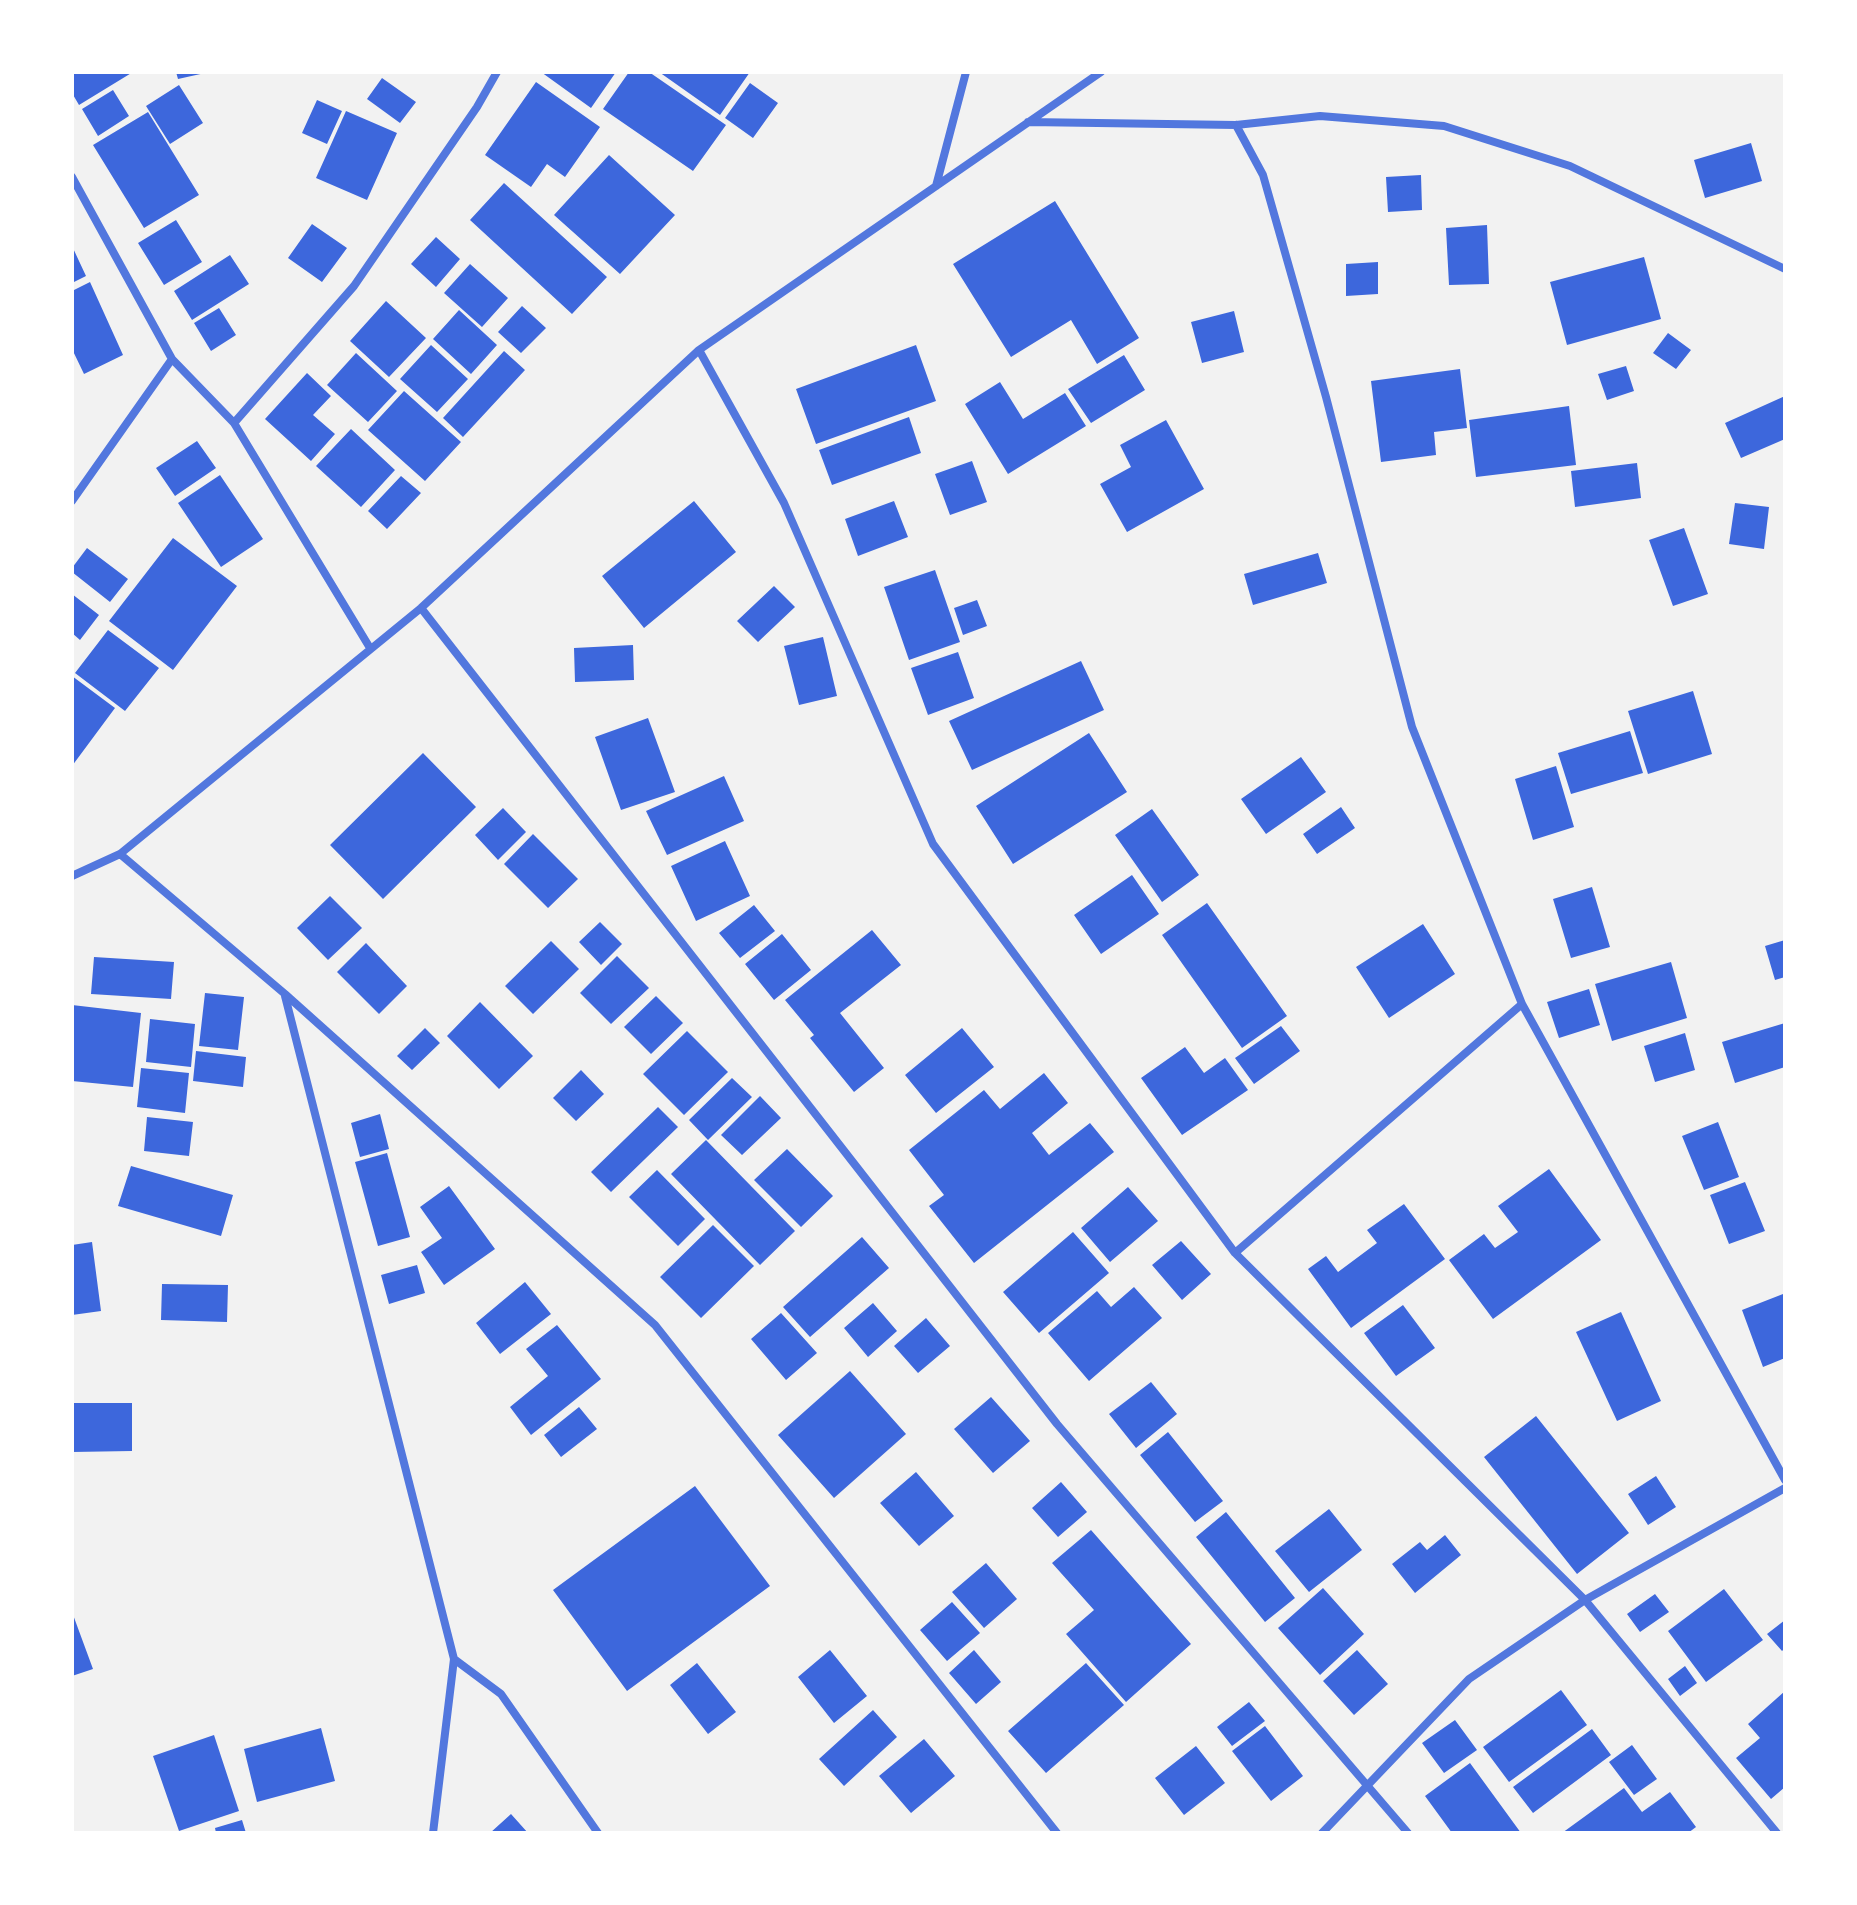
<!DOCTYPE html>
<html>
<head>
<meta charset="utf-8">
<style>
  body { margin:0 }
  #map { position:relative; width:1857px; height:1905px; overflow:hidden; background:#f2f2f2; font-family:Jost,sans-serif }
  canvas { display:block }
  .frame { position:absolute; inset:0; border:74px solid #fff; pointer-events:none }
</style>
</head>
<body>
<div id="map">
<canvas width="1857" height="1905"></canvas>
<div class="frame"></div>
</div>
<script>
const g = document.querySelector('canvas').getContext('2d');
g.lineJoin = 'round';
function fillPath(path, color) { g.fillStyle = color; g.fill(path, 'evenodd'); }
const shape = rows => new Path2D(rows.map(r => 'M' + r).join(''));
function strokePath(path, color, width, dash) { g.strokeStyle = color; g.lineWidth = width; g.lineCap = dash ? 'butt' : 'round'; g.setLineDash(dash || []); g.stroke(path); }
fillPath(shape([
  [72,72,133,72,79,105,72,93],
  [176,72,204,72,205,73,178,79],
  [541,72,616,72,591,108],
  [629,72,649,72,726,125,693,171,603,109],
  [659,72,750,72,720,115],
  [382,78,416,102,400,123,367,99],
  [536,82,600,127,565,177,547,164,531,187,485,155],
  [750,83,778,103,753,138,725,118],
  [179,85,203,123,170,144,146,106],
  [113,90,129,116,98,136,82,109],
  [317,100,342,111,327,144,302,133],
  [346,111,397,133,367,200,316,178],
  [148,112,199,195,144,228,93,145],
  [1751,143,1762,181,1705,198,1694,160],
  [609,155,675,215,620,274,554,215],
  [1421,175,1422,210,1388,212,1386,177],
  [504,183,607,277,572,314,470,220],
  [1055,201,1139,338,1097,364,1071,320,1011,357,953,264],
  [176,220,202,262,164,285,138,243],
  [312,224,347,248,322,282,288,258],
  [1487,225,1489,284,1449,285,1446,228],
  [436,237,460,259,436,287,411,264],
  [72,246,86,276,72,283],
  [230,255,249,284,192,320,174,291],
  [1644,257,1661,319,1567,345,1550,282],
  [1378,262,1378,294,1346,296,1346,264],
  [470,264,508,298,482,327,444,293],
  [90,282,123,355,84,374,72,349,72,291],
  [386,301,426,338,389,377,350,341],
  [522,306,546,328,521,353,498,332],
  [219,308,236,335,211,351,194,323],
  [459,310,497,345,471,374,433,339],
  [1234,311,1244,352,1202,363,1191,322],
  [1668,333,1691,350,1676,369,1653,353],
  [431,345,468,379,437,412,400,379],
  [916,345,936,401,816,444,796,389],
  [504,351,525,370,463,437,443,418],
  [356,353,397,391,368,422,327,385],
  [1124,355,1145,390,1091,423,1068,389],
  [1626,366,1634,391,1607,400,1598,374],
  [1460,369,1467,428,1434,432,1436,455,1381,462,1371,381],
  [307,373,331,396,313,415,335,434,311,461,265,419],
  [1000,382,1023,419,1065,393,1086,426,1008,474,965,404],
  [404,391,461,442,425,481,368,430],
  [1785,396,1785,439,1741,458,1725,423],
  [1569,406,1576,465,1476,477,1469,420],
  [909,417,921,453,832,485,819,450],
  [1166,420,1204,489,1127,532,1100,484,1131,467,1120,445],
  [351,429,395,470,361,507,316,466],
  [197,441,216,468,175,496,156,468],
  [972,461,987,502,950,515,935,474],
  [1637,463,1641,498,1575,507,1571,471],
  [220,475,263,539,221,567,178,503],
  [401,476,421,493,387,529,368,511],
  [694,501,736,552,644,628,602,576],
  [894,501,908,537,858,556,845,519],
  [1735,503,1769,507,1764,549,1729,544],
  [1684,528,1708,594,1673,606,1649,540],
  [173,538,237,586,173,670,109,621],
  [87,548,128,579,110,602,72,572,72,568],
  [1318,553,1327,583,1253,605,1244,574],
  [935,570,960,642,909,660,884,587],
  [774,586,795,607,758,642,737,621],
  [72,594,99,615,80,640,72,633],
  [977,600,987,626,963,635,954,608],
  [108,630,159,668,125,711,75,673],
  [823,637,837,696,799,705,784,646],
  [633,645,634,680,575,682,574,648],
  [958,652,974,698,928,715,911,668],
  [1081,661,1104,710,972,770,949,721],
  [72,676,115,708,72,766],
  [1693,691,1712,754,1648,774,1628,711],
  [648,718,675,792,621,810,595,737],
  [1630,731,1643,773,1571,794,1558,753],
  [1089,733,1127,792,1013,864,976,806],
  [423,753,476,807,383,899,330,845],
  [1301,757,1326,792,1266,834,1241,799],
  [1556,766,1574,827,1533,840,1515,779],
  [724,776,744,821,667,855,646,811],
  [1341,807,1355,828,1317,854,1303,834],
  [503,808,526,832,498,860,475,835],
  [1152,809,1199,875,1162,902,1115,835],
  [533,834,578,879,548,908,504,864],
  [725,841,750,896,696,921,671,866],
  [1132,875,1159,914,1101,954,1074,915],
  [1592,887,1610,947,1571,958,1553,899],
  [330,896,362,928,328,960,297,928],
  [1207,903,1287,1016,1242,1048,1162,935],
  [754,905,775,931,740,958,719,933],
  [600,922,622,944,601,965,579,942],
  [1423,924,1455,974,1389,1018,1356,967],
  [872,930,901,965,840,1013,884,1068,854,1092,810,1038,814,1035,785,1000],
  [782,934,811,970,774,1000,745,964],
  [1785,940,1785,977,1775,980,1765,946],
  [551,941,579,969,533,1014,505,986],
  [366,943,407,986,379,1014,337,972],
  [617,956,649,988,611,1024,580,993],
  [94,957,174,962,171,999,91,994],
  [1671,962,1687,1018,1612,1041,1595,984],
  [1589,989,1600,1025,1559,1038,1547,1002],
  [205,993,244,997,238,1050,199,1046],
  [656,996,683,1023,651,1054,624,1027],
  [480,1002,533,1056,499,1089,447,1036],
  [72,1005,141,1013,133,1087,72,1081],
  [150,1019,195,1024,191,1067,146,1062],
  [1785,1023,1785,1067,1735,1083,1722,1042],
  [1281,1026,1300,1051,1254,1084,1235,1058],
  [425,1028,440,1043,412,1070,397,1056],
  [962,1028,994,1067,936,1113,905,1075],
  [687,1031,728,1072,684,1115,643,1074],
  [1685,1033,1695,1070,1655,1082,1644,1046],
  [1185,1047,1204,1073,1225,1058,1248,1090,1182,1135,1141,1078],
  [196,1051,246,1057,243,1087,193,1081],
  [141,1068,189,1073,185,1113,137,1107],
  [581,1070,604,1094,576,1121,553,1098],
  [1044,1073,1068,1103,1032,1133,1049,1155,1090,1123,1114,1152,974,1263,929,1206,944,1195,909,1150,984,1090,1000,1109],
  [732,1078,752,1097,708,1140,689,1120],
  [760,1096,781,1118,742,1155,721,1135],
  [658,1107,678,1127,611,1192,591,1172],
  [380,1114,389,1149,360,1157,351,1123],
  [147,1117,193,1122,189,1156,144,1151],
  [1718,1122,1739,1177,1704,1190,1682,1136],
  [706,1140,795,1231,760,1265,671,1174],
  [787,1149,833,1196,801,1227,754,1180],
  [387,1153,410,1237,378,1246,355,1162],
  [131,1166,233,1195,221,1236,118,1206],
  [1549,1169,1601,1240,1493,1319,1449,1260,1484,1234,1495,1248,1518,1232,1498,1206],
  [657,1170,705,1219,678,1246,629,1197],
  [1745,1182,1765,1231,1729,1244,1710,1195],
  [449,1186,495,1249,444,1285,421,1252,442,1238,420,1207],
  [1128,1187,1158,1221,1110,1262,1081,1228],
  [1404,1204,1445,1259,1351,1328,1308,1269,1326,1256,1338,1272,1377,1243,1367,1230],
  [713,1225,754,1266,701,1318,660,1277],
  [1073,1232,1109,1273,1039,1333,1003,1292],
  [862,1237,889,1268,810,1337,783,1307],
  [1181,1241,1211,1274,1182,1300,1152,1265],
  [92,1242,101,1311,72,1315,72,1245],
  [417,1265,425,1293,389,1304,381,1275],
  [525,1282,551,1314,500,1354,476,1323],
  [162,1284,228,1285,227,1322,161,1320],
  [1134,1287,1162,1318,1089,1381,1048,1333,1097,1291,1111,1307],
  [1783,1294,1785,1300,1785,1358,1763,1367,1742,1310],
  [873,1303,897,1331,868,1357,844,1328],
  [1403,1305,1435,1348,1396,1376,1364,1333],
  [1621,1312,1661,1401,1617,1421,1576,1332],
  [781,1313,817,1353,786,1380,751,1339],
  [926,1318,950,1346,918,1373,894,1346],
  [557,1325,601,1379,531,1435,510,1407,548,1376,526,1349],
  [850,1371,906,1434,834,1498,778,1435],
  [1151,1382,1177,1414,1136,1448,1109,1414],
  [991,1397,1030,1441,993,1473,954,1429],
  [72,1403,132,1403,132,1451,72,1452],
  [579,1407,597,1429,561,1457,544,1435],
  [1536,1416,1629,1533,1577,1574,1484,1457],
  [1168,1432,1223,1501,1195,1522,1140,1455],
  [916,1472,954,1516,919,1546,880,1503],
  [1656,1476,1676,1507,1648,1525,1628,1494],
  [1061,1482,1087,1512,1058,1537,1032,1508],
  [695,1486,770,1586,627,1691,553,1590],
  [1329,1509,1362,1550,1309,1592,1275,1551],
  [1226,1512,1295,1598,1265,1622,1196,1537],
  [1091,1530,1191,1644,1126,1702,1066,1634,1094,1610,1052,1563],
  [1445,1535,1461,1555,1415,1593,1392,1564,1420,1542,1427,1550],
  [986,1563,1017,1599,984,1628,952,1592],
  [1323,1588,1364,1634,1320,1675,1278,1628],
  [1724,1589,1763,1640,1706,1682,1668,1631],
  [1655,1594,1669,1612,1640,1632,1627,1614],
  [952,1602,980,1633,947,1661,920,1630],
  [72,1612,93,1669,72,1676],
  [1785,1620,1785,1648,1782,1651,1767,1634],
  [830,1650,867,1696,834,1723,798,1677],
  [974,1650,1001,1682,976,1704,949,1673],
  [1357,1650,1388,1684,1354,1715,1323,1681],
  [697,1663,736,1712,708,1734,670,1685],
  [1086,1663,1124,1705,1046,1773,1008,1731],
  [1685,1666,1697,1683,1680,1696,1668,1679],
  [1561,1690,1587,1725,1509,1782,1483,1747],
  [1785,1691,1785,1787,1771,1799,1736,1758,1760,1738,1748,1724],
  [1249,1702,1265,1721,1232,1746,1217,1727],
  [873,1710,897,1737,844,1786,819,1759],
  [1455,1720,1477,1750,1444,1773,1422,1743],
  [1265,1726,1303,1776,1271,1801,1232,1751],
  [321,1728,335,1781,257,1802,244,1749],
  [1592,1729,1611,1755,1533,1813,1513,1787],
  [214,1735,239,1811,179,1831,153,1756],
  [924,1739,955,1776,911,1813,879,1776],
  [1632,1745,1657,1779,1634,1795,1609,1762],
  [1196,1746,1225,1783,1184,1815,1155,1778],
  [1470,1763,1521,1833,1452,1833,1425,1796],
  [1624,1788,1642,1812,1670,1792,1696,1827,1688,1833,1562,1833],
  [511,1814,528,1833,490,1833],
  [242,1820,246,1833,216,1833,215,1828]
]), '#3d67dc');
strokePath(shape([
  [1028,122,1236,125,1320,116,1444,126,1570,166,1785,269],
  [1236,125,1263,175,1326,397,1412,727,1522,1004,1785,1480],
  [72,177,172,359,234,423,370,648],
  [936,186,966,72],
  [699,350,784,503,933,844,1235,1253,1585,1600,1777,1833],
  [234,423,354,286,477,107,497,72],
  [72,501,172,359],
  [421,608,1057,1424,1408,1833],
  [120,854,285,994,655,1325,1057,1833],
  [72,876,120,854,421,608,699,350,1101,72],
  [285,996,454,1659,433,1833],
  [1235,1253,1522,1004],
  [454,1659,501,1694,598,1833],
  [1322,1833,1469,1679,1585,1600,1785,1488]
]), '#5277de', 8);
</script>
</body>
</html>
